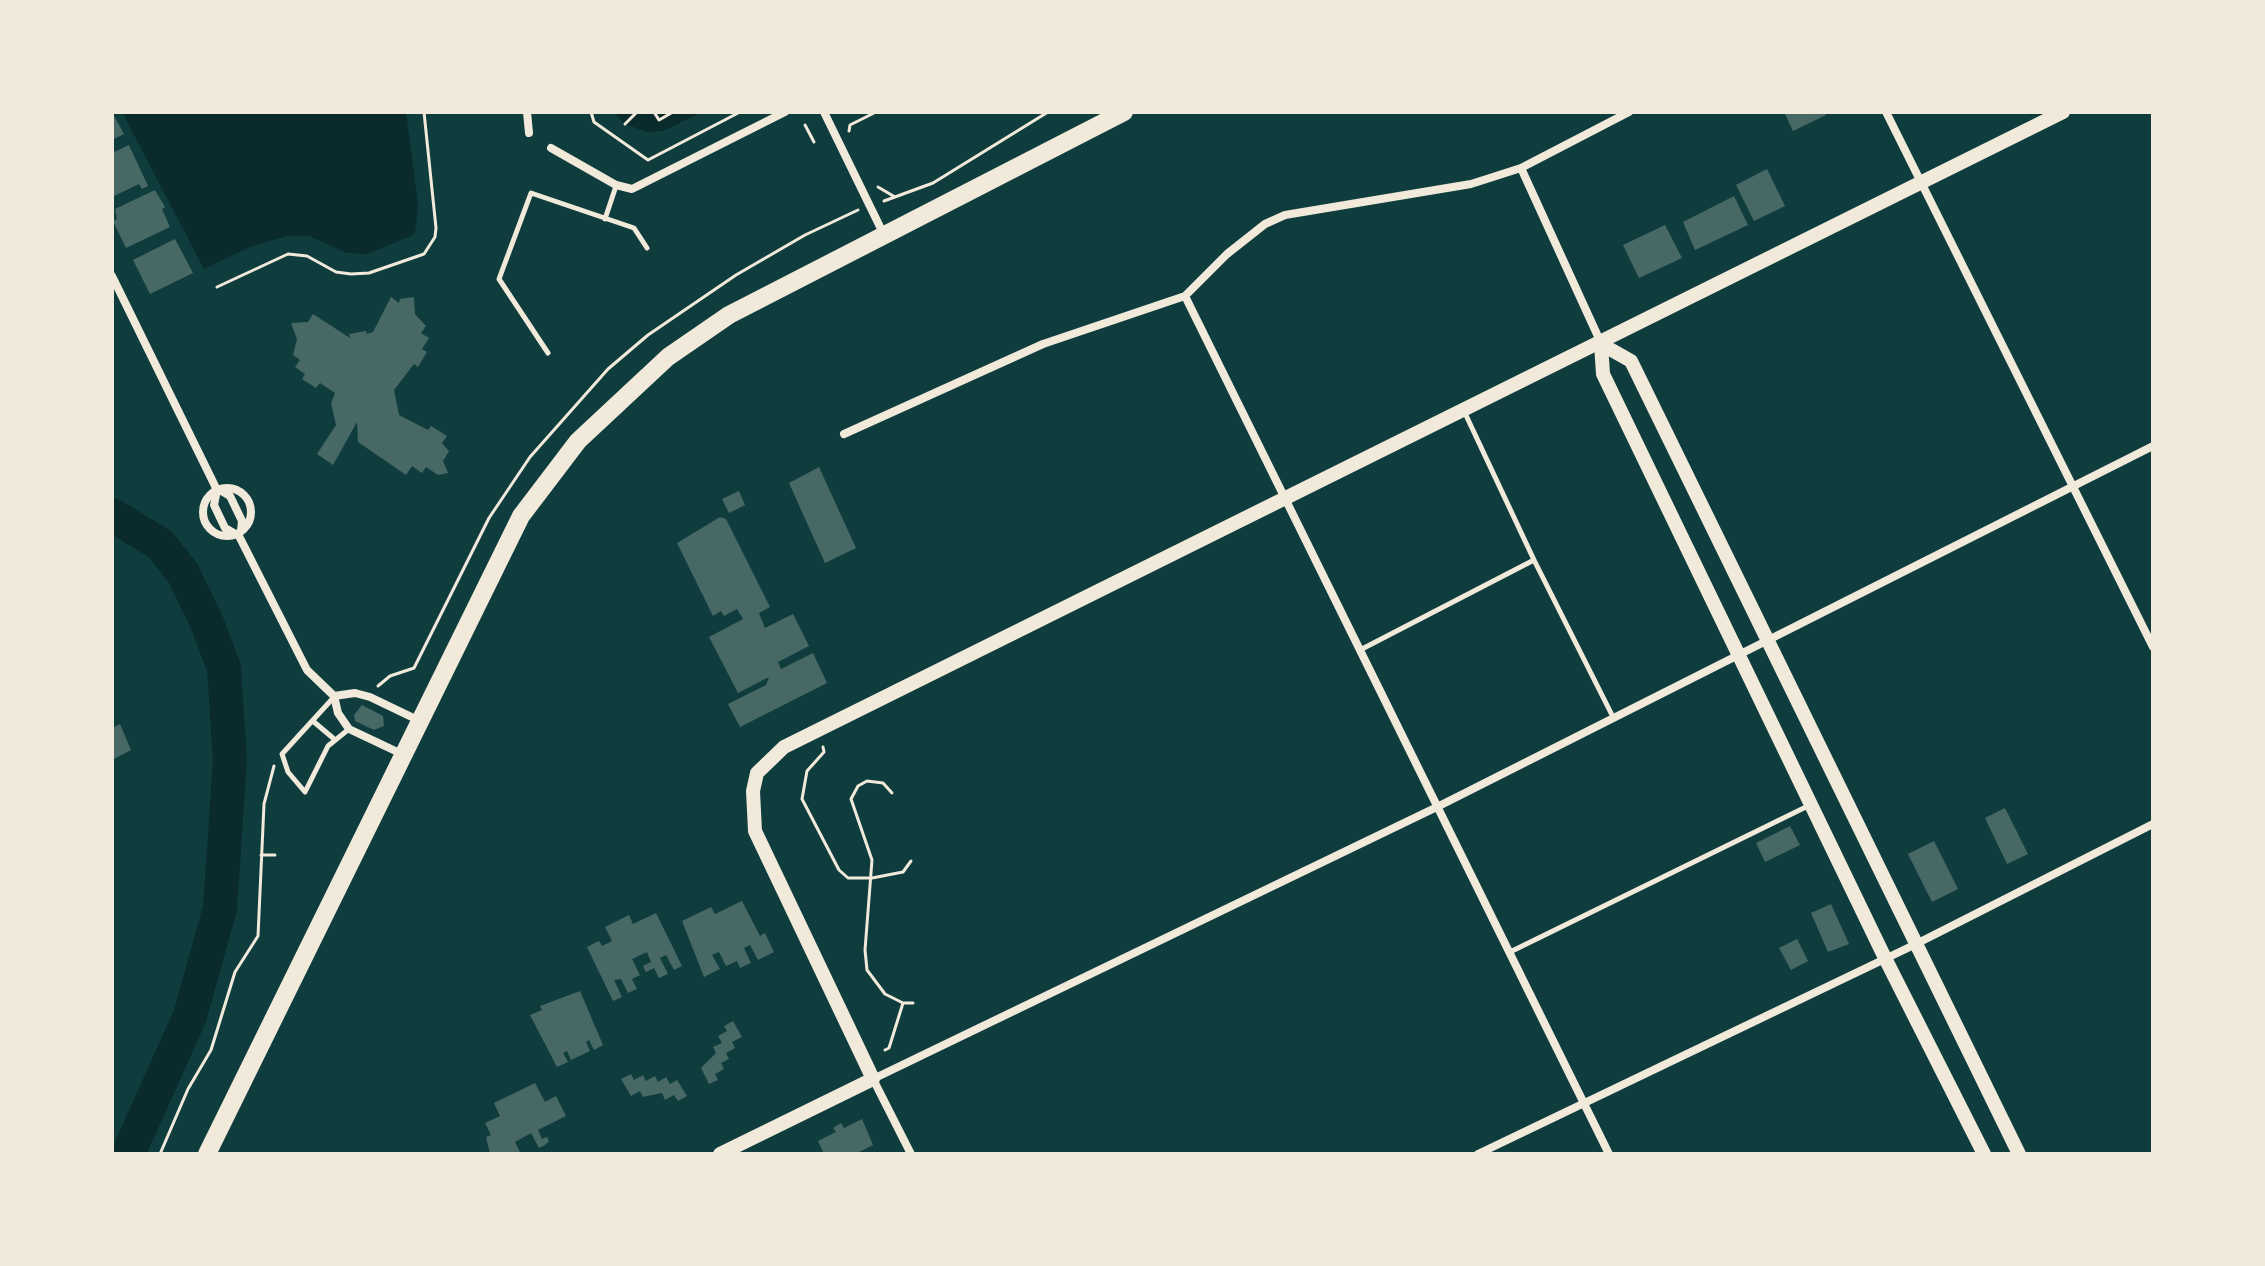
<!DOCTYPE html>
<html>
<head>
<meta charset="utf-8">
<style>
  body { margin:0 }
  #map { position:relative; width:2265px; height:1266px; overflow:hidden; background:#0f3d3e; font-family:Figtree,sans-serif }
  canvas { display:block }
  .frame { position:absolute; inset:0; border:114px solid #f1e9da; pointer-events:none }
</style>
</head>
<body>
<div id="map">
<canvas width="2265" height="1266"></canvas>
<div class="frame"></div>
</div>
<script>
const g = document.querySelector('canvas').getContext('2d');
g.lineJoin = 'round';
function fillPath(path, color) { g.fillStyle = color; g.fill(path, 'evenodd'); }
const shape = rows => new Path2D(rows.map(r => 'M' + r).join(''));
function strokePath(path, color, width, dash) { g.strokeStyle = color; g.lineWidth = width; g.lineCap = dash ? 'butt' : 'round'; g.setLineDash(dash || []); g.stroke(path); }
fillPath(shape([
  [122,112,406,112,418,205,415,234,368,254,347,253,309,236,287,236,252,246,204,269],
  [613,112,702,112,663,131,647,132,625,124]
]), '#0a2a2b');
strokePath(shape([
  [112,515,160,544,183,573,207,623,224,668,230,760,220,908,190,1016,128,1154]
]), '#0a2a2b', 34);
fillPath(shape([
  [112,112,124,134,112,140],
  [1784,112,1825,112,1826,115,1793,131],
  [129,145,148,186,142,189,139,184,112,197,112,153],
  [1767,169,1785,206,1754,221,1736,185],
  [155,190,165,207,162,209,170,227,126,248,113,221,117,219,115,209],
  [1734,196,1748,225,1695,250,1683,222],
  [1665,225,1682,258,1639,278,1623,245],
  [175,239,193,273,150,294,133,260],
  [391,297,399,303,400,299,414,297,415,314,426,326,421,333,429,338,422,349,427,352,418,367,414,364,394,390,399,415,428,430,431,426,447,436,442,443,449,451,443,461,448,473,438,475,426,467,422,473,412,466,406,475,358,442,357,422,333,465,317,454,336,425,331,403,335,393,320,383,316,388,302,379,305,374,295,367,300,360,293,355,297,339,291,323,308,322,313,314,350,338,349,334,366,331,367,334,373,332],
  [819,467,856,548,825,563,789,483],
  [739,491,745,505,729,513,722,499],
  [720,517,726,519,770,607,759,613,765,628,793,614,809,646,778,662,781,669,813,653,827,683,740,727,728,704,766,685,769,677,738,693,709,637,743,619,737,609,724,616,721,611,713,616,677,543],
  [362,705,383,716,384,726,374,730,355,721,354,715],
  [120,724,131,750,112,760,112,728],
  [2005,808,2028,854,2007,864,1985,818],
  [1790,826,1800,845,1765,862,1756,843],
  [1934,841,1958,889,1932,902,1908,854],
  [742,901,760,936,765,933,774,952,758,960,750,945,744,948,751,963,740,968,737,961,726,966,719,952,712,955,720,969,704,977,682,921,711,907,715,914],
  [1831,904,1849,944,1828,952,1811,913],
  [656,913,682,966,674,970,666,955,660,958,668,974,659,978,654,968,646,972,643,966,651,962,647,952,632,959,640,975,632,979,637,989,628,993,621,979,614,980,622,997,613,1001,587,947,599,941,602,946,612,941,605,927,629,915,633,924],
  [1797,939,1808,961,1791,970,1779,948],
  [580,991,603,1045,594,1050,589,1040,586,1042,590,1051,571,1060,567,1051,563,1053,568,1062,557,1067,530,1015,542,1010,540,1006],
  [733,1021,742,1037,732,1042,735,1048,726,1053,729,1059,721,1063,724,1069,715,1074,718,1080,709,1084,701,1068,716,1053,713,1047,722,1043,718,1036,727,1031,724,1026],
  [631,1074,634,1080,643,1075,646,1081,655,1076,658,1082,666,1077,670,1084,677,1080,687,1096,678,1101,674,1095,665,1100,662,1093,643,1097,640,1091,631,1096,621,1079],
  [535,1083,545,1102,556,1096,566,1116,538,1130,542,1139,547,1137,549,1141,545,1145,539,1148,531,1133,515,1142,521,1154,490,1154,486,1137,491,1135,485,1123,500,1116,494,1103],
  [862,1119,873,1145,855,1154,824,1154,818,1141,836,1132,833,1128,841,1123,844,1128]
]), '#486865');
strokePath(shape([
  [591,112,594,122,648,160,740,112],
  [654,112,659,120,673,112],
  [625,124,637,112],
  [805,125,814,142],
  [849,131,850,125,876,112],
  [878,187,895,197],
  [884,201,933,183,1048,112],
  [217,287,288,254,307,256,336,272,351,274,369,273,424,254,435,237,436,228,424,112],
  [378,686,390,676,414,668,489,518,530,457,608,369,648,335,736,275,805,235,858,210],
  [823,747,824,752,807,771,802,799,839,870,848,878,872,878,903,872,911,861],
  [261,855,275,855],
  [903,1003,913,1003],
  [885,1050,889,1048,903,1003,885,994,867,970,865,950,872,860,851,799,858,786,867,781,883,783,892,793],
  [160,1154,188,1089,211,1050,235,972,258,936,264,804,274,766]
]), '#f1e9da', 3);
strokePath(shape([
  [605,219,616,186],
  [548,353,499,279,531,193,634,228,647,248],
  [1534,560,1614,719],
  [1360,650,1534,560,1464,411],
  [334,697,282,754,288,772,305,792,328,746,349,729],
  [314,722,333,738],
  [1510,952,1810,805]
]), '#f1e9da', 5);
strokePath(shape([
  [527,112,529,133],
  [824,112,884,235],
  [1886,112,2153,647],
  [551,148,616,185,632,189,785,112],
  [1521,168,1601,343],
  [112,276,217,490,214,505,225,528,239,536,307,670,334,696,338,713,349,729,404,755],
  [1185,296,1609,1154],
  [844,434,1043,344,1185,296,1227,254,1265,224,1285,215,1471,184,1521,168,1629,112],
  '203 512a24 24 0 1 1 48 0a24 24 0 1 1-48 0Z',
  [220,490,230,496,242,521,241,531],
  [334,696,355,693,370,697,420,721],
  [911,1154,873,1079,1437,807,2153,446],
  [1478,1154,1914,945,2153,824]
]), '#f1e9da', 8);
strokePath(shape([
  [1601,344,1631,361,2019,1154],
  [1601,344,1603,374,1885,958,1984,1154],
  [720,1154,873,1079,755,831,753,791,757,773,784,747,2063,112]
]), '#f1e9da', 14);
strokePath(shape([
  [207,1154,521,516,578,441,668,357,729,315,1124,112]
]), '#f1e9da', 18);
</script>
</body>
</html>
